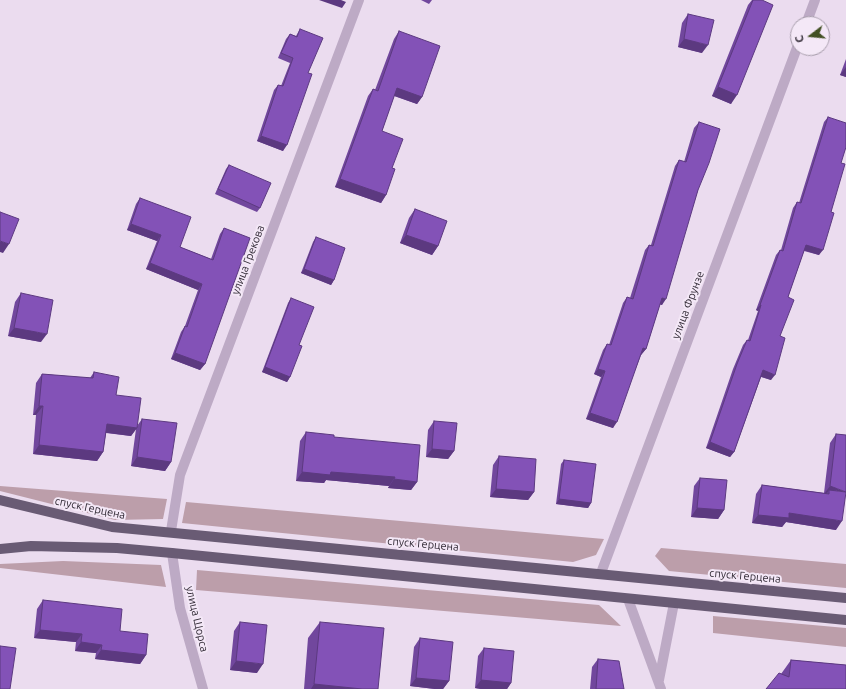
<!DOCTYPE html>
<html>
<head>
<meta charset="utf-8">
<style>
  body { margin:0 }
  #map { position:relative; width:846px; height:689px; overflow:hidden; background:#ebdcef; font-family:Ubuntu,sans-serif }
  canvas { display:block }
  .north { position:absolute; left:790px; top:16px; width:40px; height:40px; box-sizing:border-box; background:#f4e8f7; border:1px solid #a59ba9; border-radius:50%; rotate:254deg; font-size:11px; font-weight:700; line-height:16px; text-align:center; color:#2f2833 }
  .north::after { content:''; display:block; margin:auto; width:14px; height:18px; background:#425023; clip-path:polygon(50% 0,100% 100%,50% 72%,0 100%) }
</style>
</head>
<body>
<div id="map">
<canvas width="846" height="689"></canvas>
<div class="north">С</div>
</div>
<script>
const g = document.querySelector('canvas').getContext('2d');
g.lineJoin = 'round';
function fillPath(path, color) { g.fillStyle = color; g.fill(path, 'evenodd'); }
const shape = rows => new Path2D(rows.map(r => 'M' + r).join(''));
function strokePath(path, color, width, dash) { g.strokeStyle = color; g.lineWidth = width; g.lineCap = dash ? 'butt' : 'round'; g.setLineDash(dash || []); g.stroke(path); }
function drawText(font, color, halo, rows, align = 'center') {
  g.font = font + ' Ubuntu,sans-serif'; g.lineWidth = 4; g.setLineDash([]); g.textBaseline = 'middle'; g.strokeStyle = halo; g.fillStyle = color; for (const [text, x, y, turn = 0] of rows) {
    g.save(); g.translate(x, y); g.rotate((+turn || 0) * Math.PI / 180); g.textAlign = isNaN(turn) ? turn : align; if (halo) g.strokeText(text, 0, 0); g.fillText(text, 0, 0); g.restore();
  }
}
fillPath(shape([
  [0,486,167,499,163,519,115,520,0,491],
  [186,502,604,539,596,555,573,562,182,523],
  [661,548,846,564,846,588,669,571,655,556],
  [63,561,161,565,166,587,0,568,0,564],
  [197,570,599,605,621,626,196,590],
  [713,616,846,628,846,647,713,633]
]), '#bc9eaa');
strokePath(shape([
  [806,24,815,0],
  [171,531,180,475,359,0],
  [172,553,180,608,203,689],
  [601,573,798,45],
  [628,599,661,689],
  [659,680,674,603]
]), '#bdaac5', 10);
strokePath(shape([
  [0,500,112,527,846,598],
  [0,549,31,546,117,548,172,553,846,620]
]), '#695b74', 10);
fillPath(shape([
  [421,0,432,0,429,4],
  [752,0,762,0,731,104,712,96,748,5],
  [688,14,702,53,678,47,682,23],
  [300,29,308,73,283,151,257,141,274,90,278,85,281,86,290,63,278,58,286,39,290,34,296,36],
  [399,31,422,97,417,104,394,96,382,131,392,168,386,195,381,203,335,187,368,96,373,89,375,90,394,39],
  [846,59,846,77,840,75],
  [828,117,841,163,831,212,819,255,804,251,788,297,771,380,761,377,734,452,730,457,706,448,733,369,743,345,747,340,748,340,758,311,756,310,776,255,780,250,781,250,793,208,797,202,799,203,824,122],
  [699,122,698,190,662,305,660,304,646,349,641,355,613,428,586,419,601,377,594,374,603,350,607,344,609,345,623,303,627,297,630,298,645,250,649,245,651,245,675,166,679,160,684,162,694,128],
  [229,165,260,208,257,212,215,194,226,169],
  [140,198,180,247,211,259,220,234,224,228,205,364,200,370,171,359,181,332,185,326,198,290,146,269,157,241,127,230,136,204],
  [415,209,438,246,432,255,400,243,409,218],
  [316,237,334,280,331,285,301,273,313,242],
  [21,293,41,342,8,336,15,302],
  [291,298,299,345,290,377,287,382,262,372,288,303],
  [94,372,116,395,137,426,142,419,171,462,165,471,131,466,136,429,131,436,106,433,103,452,97,461,33,454,36,415,33,415,36,383,42,374,90,378],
  [434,421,454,451,448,459,426,457,428,430],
  [306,432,334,437,417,482,411,490,388,488,389,486,326,480,324,483,296,481,300,441],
  [836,434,836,530,786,522,782,527,752,523,756,494,762,485,824,493,830,443],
  [499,456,534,492,528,500,490,497,493,465],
  [564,460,591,503,588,508,556,504,561,464],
  [700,478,724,510,718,519,691,517,694,486],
  [43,600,120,631,146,655,140,664,95,659,96,653,75,651,76,642,34,638,37,609],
  [240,622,257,673,230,670,234,631],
  [320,622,378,689,304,689,308,638],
  [420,638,449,681,443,689,435,689,410,686,414,647],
  [484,648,511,683,507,689,481,689,475,688,478,656],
  [598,659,624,689,590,689,592,667],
  [791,660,846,665,766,689,781,674]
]), '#71479d');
fillPath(shape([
  [319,0,341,0,346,2,342,8],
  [684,39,708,45,702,53,678,47],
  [846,67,846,77,840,75],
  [718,87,737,95,731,104,712,96],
  [397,88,422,97,417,104,392,95],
  [261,136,287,145,283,151,257,141],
  [340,179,386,195,381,203,335,187],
  [131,224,161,235,157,241,127,230],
  [406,235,438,246,432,255,400,243],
  [0,241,9,244,3,253,0,252],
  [806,245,823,250,819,255,803,250],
  [150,263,202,284,198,290,146,269],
  [304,269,334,280,331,285,301,273],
  [662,298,666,299,662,305,658,304],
  [760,305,761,305,758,311,756,310],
  [14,328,47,334,41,342,8,336],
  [643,348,646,349,641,355,639,354],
  [175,353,205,364,200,370,171,359],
  [265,367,290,377,287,382,262,372],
  [598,369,605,371,601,377,594,374],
  [763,370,775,375,771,380,759,376],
  [39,406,43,406,36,415,33,415],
  [590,413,617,422,613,428,586,419],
  [107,424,137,428,131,436,101,432],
  [710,442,734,452,730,457,706,448],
  [39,445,103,452,97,461,33,454],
  [432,449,454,451,448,459,426,457],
  [137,457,171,462,165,471,131,466],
  [302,472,331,472,395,477,389,486,326,480,324,483,296,481],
  [394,479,417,482,411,490,388,488],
  [830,486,846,492,829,490,826,495,824,494],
  [496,489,534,492,528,500,490,497],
  [559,499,591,503,588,508,556,504],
  [697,508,724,510,718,519,691,517],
  [789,513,842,521,836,530,786,522,782,527,752,523,758,515],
  [40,630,82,634,76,642,34,638],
  [81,642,102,645,96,653,75,651],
  [101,650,146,655,140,664,95,659],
  [236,661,263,664,257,673,230,670],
  [416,678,449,681,443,689,435,689,410,686],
  [481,680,511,683,507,689,481,689,475,688],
  [314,684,362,689,311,689]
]), '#5c3980');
const building = shape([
  [753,0,762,0,773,5,737,95,718,87,753,0],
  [688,14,714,20,708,45,684,39,688,14],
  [300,29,323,38,308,73,312,74,287,145,261,136,278,85,283,86,293,58,281,53,290,34,297,37,300,29],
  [399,31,440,46,422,97,397,88,382,131,403,139,392,168,395,169,386,195,340,179,373,89,378,91,399,31],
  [828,117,846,123,846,147,841,163,845,164,831,212,834,213,823,250,806,245,788,297,794,300,780,336,785,338,775,375,763,370,734,452,710,442,737,364,747,340,750,341,761,305,760,305,780,250,783,251,797,202,801,203,828,117],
  [699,122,720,129,709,163,698,190,666,299,662,298,646,349,643,348,617,422,590,413,605,371,598,369,607,344,611,345,627,297,633,299,649,245,653,246,679,160,686,162,699,122],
  [229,165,271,183,260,208,218,189,229,165],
  [140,198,191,217,180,247,213,260,224,228,250,238,205,364,175,353,185,326,187,327,202,284,150,263,161,235,131,224,140,198],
  [415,209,447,221,438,246,406,235,415,209],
  [0,212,19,219,9,244,0,241,0,212],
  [316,237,345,248,334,280,304,269,316,237],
  [21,293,53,300,47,334,14,328,21,293],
  [291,298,314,307,299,345,302,346,290,377,265,367,291,298],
  [94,372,119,377,116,395,141,398,137,428,107,424,103,452,39,445,43,406,39,406,42,374,93,378,94,372],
  [142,419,177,423,171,462,137,457,142,419],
  [434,421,457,423,454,451,432,449,434,421],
  [306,432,334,435,334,437,420,445,417,482,394,479,395,477,331,472,330,475,302,472,306,432],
  [836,434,846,435,846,492,830,486,836,434],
  [499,456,536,459,534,492,496,489,499,456],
  [564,460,596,464,591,503,559,499,564,460],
  [700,478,727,480,724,510,697,508,700,478],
  [762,485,829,494,829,490,846,492,842,521,789,513,789,518,758,515,762,485],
  [43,600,122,609,120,631,148,634,146,655,101,650,102,645,81,642,82,634,40,630,43,600],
  [240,622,267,625,263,664,236,661,240,622],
  [320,622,384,628,378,689,362,689,314,684,320,622],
  [420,638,453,642,449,681,416,678,420,638],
  [0,646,16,648,10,689,0,689,0,646],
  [484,648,514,651,511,683,481,680,484,648],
  [598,659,619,661,624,689,596,689,598,659],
  [791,660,846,665,846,689,766,689,779,673,789,677,791,660]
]);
fillPath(building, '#8352b7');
strokePath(building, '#5c3980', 1);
drawText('11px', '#2f2833', '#f4e8f7', [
  ["улица Грекова",248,260,-69],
  ["улица Фрунзе",688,305,-69],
  ["спуск Герцена",90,508,12],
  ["спуск Герцена",423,544,5],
  ["спуск Герцена",745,576,5],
  ["улица Щорса",197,619,77]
]);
</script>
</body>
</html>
